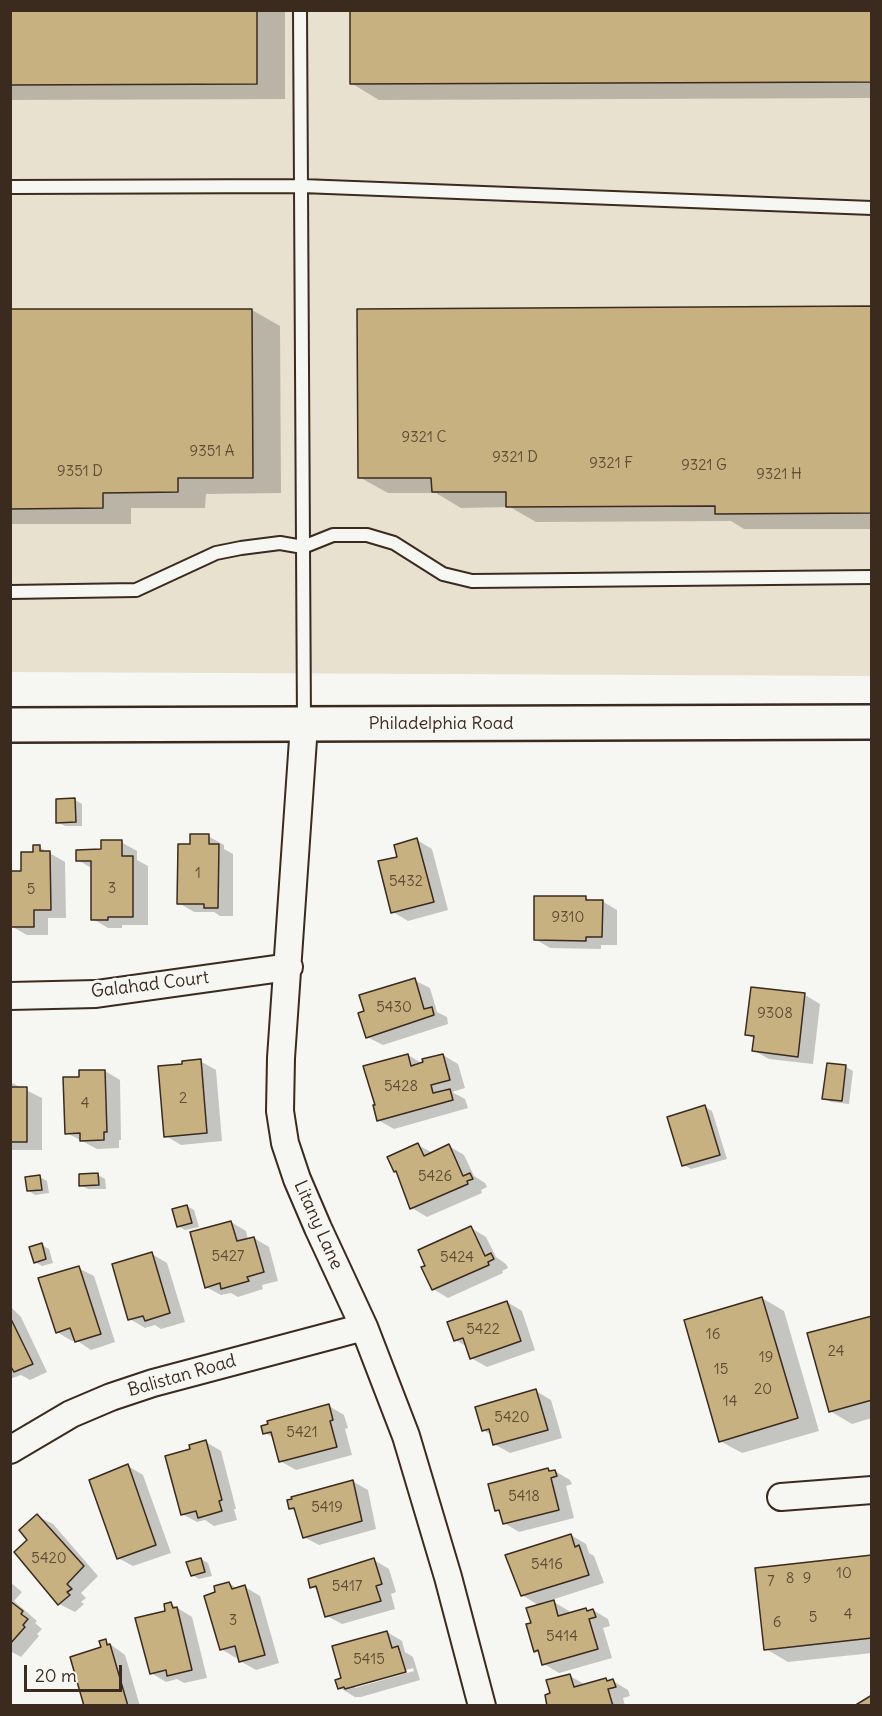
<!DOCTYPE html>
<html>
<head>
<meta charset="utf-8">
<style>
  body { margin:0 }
  #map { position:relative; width:882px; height:1716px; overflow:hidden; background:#f6f6f2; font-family:Delius,sans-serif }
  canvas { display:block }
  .frame { position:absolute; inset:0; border:12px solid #3b2a1e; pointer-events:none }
  .scale { position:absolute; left:24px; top:1665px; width:98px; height:27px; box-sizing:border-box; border:3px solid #3b2a1e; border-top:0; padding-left:8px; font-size:18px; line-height:21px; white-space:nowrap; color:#3b2a1e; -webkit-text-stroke:4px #f6f6f2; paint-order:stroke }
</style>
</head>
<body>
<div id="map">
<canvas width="882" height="1716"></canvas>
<div class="frame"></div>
<div class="scale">20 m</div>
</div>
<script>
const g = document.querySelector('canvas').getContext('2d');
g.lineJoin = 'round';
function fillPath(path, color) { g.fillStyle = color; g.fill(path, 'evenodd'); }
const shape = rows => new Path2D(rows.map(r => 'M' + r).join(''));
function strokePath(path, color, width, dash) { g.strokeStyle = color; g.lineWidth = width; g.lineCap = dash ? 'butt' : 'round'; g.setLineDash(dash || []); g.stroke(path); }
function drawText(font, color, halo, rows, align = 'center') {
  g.font = font + ' Delius,sans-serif'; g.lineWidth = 6; g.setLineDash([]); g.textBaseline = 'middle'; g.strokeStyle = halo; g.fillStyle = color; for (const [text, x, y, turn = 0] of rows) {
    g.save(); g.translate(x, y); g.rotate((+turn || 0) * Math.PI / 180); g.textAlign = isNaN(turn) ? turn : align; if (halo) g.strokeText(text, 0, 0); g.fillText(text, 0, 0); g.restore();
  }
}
fillPath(shape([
  [11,11,871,11,871,676,11,672]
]), '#e8e1d0');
fillPath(shape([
  [10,10,285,10,285,99,10,100],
  [872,10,872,98,379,100,351,83],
  [872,308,872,529,744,529,731,521,536,522,510,507,461,508,436,493,388,493,359,477],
  [10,310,252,310,280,326,281,493,206,494,205,508,131,508,131,524,10,524],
  [75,800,82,804,82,826,65,826,57,822],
  [208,836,224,845,224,849,233,854,233,916,220,916,214,912,194,912,179,903,192,846],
  [417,840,432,849,448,910,408,921,393,912,399,858],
  [121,842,137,851,137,860,148,866,148,925,122,925,122,928,108,928,93,919,93,869,78,860],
  [39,847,65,862,66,918,48,918,48,935,27,935,11,926,23,873],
  [586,898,592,901,602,901,617,910,617,945,601,945,601,949,550,948,535,939],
  [414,980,430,988,437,1012,447,1017,448,1024,383,1045,367,1037],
  [805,995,820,1004,813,1064,769,1059,753,1050,755,1039,747,1035],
  [408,1055,425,1065,443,1055,458,1064,465,1088,452,1092,465,1099,468,1108,394,1129,378,1120],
  [200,1061,216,1070,222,1141,181,1145,166,1136,184,1066],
  [828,1064,846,1067,853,1071,849,1104,831,1102,824,1098],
  [105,1071,120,1080,121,1140,119,1140,119,1148,97,1149,67,1133,81,1078],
  [10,1082,42,1098,42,1150,10,1150],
  [705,1107,712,1111,727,1159,691,1169,684,1165],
  [418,1145,433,1153,449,1146,464,1155,474,1176,485,1183,487,1187,481,1190,482,1193,427,1217,412,1208,398,1172,395,1171],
  [98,1175,105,1179,106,1189,88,1189,80,1185],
  [40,1177,47,1181,49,1193,35,1195,28,1190],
  [187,1206,194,1210,199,1227,185,1230,178,1226],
  [231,1222,246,1231,248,1240,254,1238,269,1247,278,1281,262,1285,263,1289,238,1297,231,1293,221,1295,206,1287],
  [471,1228,486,1237,496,1257,506,1264,508,1268,502,1271,503,1273,448,1298,433,1289],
  [42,1245,49,1249,53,1263,42,1266,35,1262],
  [152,1254,167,1263,185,1322,161,1329,155,1325,145,1328,130,1319],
  [78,1268,94,1276,115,1342,91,1350,76,1340,72,1341,57,1332],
  [762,1298,784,1311,819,1431,742,1453,720,1441],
  [507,1302,522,1311,535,1350,487,1367,471,1358,468,1347,455,1340],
  [10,1306,21,1317,47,1372,30,1380,21,1375,10,1379],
  [872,1317,872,1418,852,1424,830,1411],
  [536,1391,551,1400,562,1438,510,1453,494,1444,492,1435,483,1430],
  [329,1406,344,1415,348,1428,345,1429,352,1455,296,1470,280,1461,274,1438,265,1433],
  [206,1442,221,1451,236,1509,234,1509,237,1520,214,1526,205,1520,197,1522,182,1514],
  [128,1466,143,1475,171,1553,133,1566,118,1558],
  [548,1470,555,1471,570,1480,572,1484,566,1486,574,1518,519,1532,504,1523,501,1513,497,1510],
  [352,1481,368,1490,376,1529,319,1545,304,1537,297,1512,290,1508],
  [37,1516,53,1524,98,1576,81,1593,86,1598,81,1602,84,1604,75,1612,59,1604,30,1540],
  [571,1535,586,1544,589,1553,594,1556,604,1583,542,1603,543,1605,554,1602,569,1611,570,1614,586,1610,589,1612,593,1610,608,1619,610,1626,603,1628,612,1658,559,1673,544,1664,541,1654,535,1651,533,1624,540,1606,522,1595],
  [872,1556,872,1653,788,1662,766,1649],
  [201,1559,208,1563,212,1576,199,1579,192,1575],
  [374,1560,389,1569,396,1592,391,1594,395,1609,342,1624,327,1616,320,1591,312,1587],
  [10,1582,22,1592,14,1601,37,1621,35,1623,42,1629,37,1634,39,1636,21,1657,10,1651],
  [229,1583,238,1589,245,1587,260,1596,279,1663,256,1670,240,1661,239,1657,236,1658,221,1649,217,1593],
  [171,1604,192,1617,207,1678,184,1683,177,1679,166,1682,151,1673],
  [387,1632,402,1641,405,1652,413,1657,420,1680,361,1697,355,1697,340,1688,343,1680],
  [413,1668,414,1671,355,1688,355,1685],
  [106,1641,125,1655,140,1706,86,1706],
  [570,1676,586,1685,606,1679,610,1682,613,1681,628,1690,630,1696,623,1698,625,1706,549,1706]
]), '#0003');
const building = shape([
  [10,10,257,10,257,84,10,85,10,10],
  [350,10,872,10,872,82,350,84,350,10],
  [872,306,872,513,715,514,715,506,506,507,506,492,432,492,431,478,358,478,357,309,872,306],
  [10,309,252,309,253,478,178,478,178,492,103,493,103,508,10,509,10,309],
  [75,798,76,822,56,823,56,799,75,798],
  [190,834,209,834,209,844,219,844,218,908,204,908,204,904,177,904,178,844,190,844,190,834],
  [417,838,434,902,391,913,378,861,397,857,394,845,417,838],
  [101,840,122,840,122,856,133,856,133,917,108,917,108,920,91,920,91,861,76,861,76,850,101,849,101,840],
  [33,845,40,845,40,851,50,851,51,910,34,910,34,927,10,927,10,871,21,871,21,852,33,852,33,845],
  [534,896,586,896,586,900,603,900,602,937,586,937,586,941,534,940,534,896],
  [415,978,424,1009,432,1007,434,1015,366,1038,358,1013,364,1011,359,995,415,978],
  [751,987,805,993,798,1057,752,1051,754,1036,745,1035,751,987],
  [408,1054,411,1066,423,1062,422,1059,443,1054,450,1080,431,1085,433,1093,450,1089,453,1100,377,1121,373,1105,375,1105,363,1066,408,1054],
  [201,1059,207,1133,164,1137,158,1066,182,1064,182,1061,201,1059],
  [827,1063,846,1065,842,1101,822,1099,827,1063],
  [79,1070,105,1070,107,1132,104,1132,104,1140,80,1141,80,1133,65,1134,63,1077,79,1077,79,1070],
  [10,1087,27,1087,27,1142,10,1142,10,1087],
  [705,1105,720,1155,682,1166,667,1117,705,1105],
  [418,1143,424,1156,449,1144,463,1176,470,1173,473,1179,467,1181,468,1184,410,1209,396,1171,394,1172,387,1157,418,1143],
  [98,1173,99,1185,79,1186,79,1174,98,1173],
  [40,1175,42,1190,27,1191,25,1177,40,1175],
  [187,1205,192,1223,177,1227,172,1209,187,1205],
  [231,1221,237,1241,254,1237,264,1272,247,1277,249,1281,221,1289,220,1283,205,1288,190,1232,231,1221],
  [471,1226,485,1256,491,1253,494,1259,488,1262,489,1265,432,1290,421,1267,425,1266,418,1250,471,1226],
  [42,1243,46,1259,34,1263,29,1247,42,1243],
  [152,1252,170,1313,145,1321,143,1316,128,1320,112,1264,152,1252],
  [79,1266,101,1334,75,1342,70,1328,56,1333,38,1278,79,1266],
  [762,1297,798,1418,719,1442,684,1320,762,1297],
  [507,1301,521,1341,470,1359,463,1338,454,1341,447,1322,507,1301],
  [872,1316,872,1400,829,1412,807,1333,872,1316],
  [10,1317,33,1364,14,1372,10,1365,10,1317],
  [536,1389,548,1430,493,1445,489,1429,482,1431,475,1407,536,1389],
  [329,1404,333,1420,330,1421,337,1447,279,1462,271,1432,263,1434,261,1426,268,1424,267,1421,329,1404],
  [206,1440,222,1500,219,1501,222,1511,198,1518,196,1511,181,1515,165,1456,190,1449,189,1445,206,1440],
  [128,1464,156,1545,117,1559,89,1480,128,1464],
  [548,1468,549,1471,555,1470,557,1476,551,1478,559,1510,503,1524,499,1510,495,1511,488,1484,548,1468],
  [353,1480,362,1521,303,1538,294,1508,289,1509,287,1500,292,1499,291,1497,353,1480],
  [37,1514,84,1566,67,1584,72,1589,67,1592,70,1595,58,1605,14,1552,27,1540,19,1530,37,1514],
  [571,1534,575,1547,579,1545,589,1575,521,1596,505,1555,571,1534],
  [872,1555,872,1638,764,1650,755,1568,872,1555],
  [201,1558,205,1572,191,1576,186,1562,201,1558],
  [374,1558,382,1584,376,1586,381,1601,325,1617,316,1586,310,1588,308,1579,374,1558],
  [229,1582,232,1589,245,1585,265,1655,239,1662,235,1646,220,1650,204,1596,215,1592,214,1586,229,1582],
  [554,1600,558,1616,586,1608,587,1611,593,1609,596,1617,589,1619,598,1649,542,1665,538,1650,534,1652,526,1624,531,1623,526,1608,554,1600],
  [10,1601,23,1611,21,1614,28,1619,23,1625,25,1627,10,1644,10,1601],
  [171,1602,173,1608,177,1607,192,1670,167,1676,166,1670,150,1674,135,1618,165,1611,164,1604,171,1602],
  [387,1631,392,1648,398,1646,406,1672,345,1689,344,1687,338,1689,335,1680,341,1678,332,1646,387,1631],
  [106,1639,107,1645,110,1644,128,1706,84,1706,70,1657,101,1647,99,1641,106,1639],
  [570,1674,574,1687,606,1678,607,1681,613,1679,616,1687,608,1689,613,1706,547,1706,545,1695,550,1693,546,1680,570,1674],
  [872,1695,872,1706,854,1706,872,1695]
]);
fillPath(building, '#c8b180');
strokePath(building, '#3b2a1e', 1.5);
const lane = shape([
  [300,10,304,724],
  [10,187,302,186,872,208],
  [10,592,136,590,216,553,241,548,280,543,303,547,333,535,367,535,394,543,443,574,472,581,872,577]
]);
const street = shape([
  [304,725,281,1058,280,1111,285,1143,297,1179,318,1228,364,1327,406,1436,448,1577,482,1706],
  [10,996,96,994,289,967],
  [10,1450,71,1414,111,1397,153,1383,364,1327],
  [781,1497,872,1490]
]);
const secondary = shape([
  [10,725,872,722]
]);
strokePath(lane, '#3b2a1e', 16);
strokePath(street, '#3b2a1e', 30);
strokePath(secondary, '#3b2a1e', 38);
strokePath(lane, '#f6f6f2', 12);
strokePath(street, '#f6f6f2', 26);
strokePath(secondary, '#f6f6f2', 33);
drawText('15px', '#5e4c36', null, [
  ["9321 C",424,438],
  ["9351 A",212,452],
  ["9321 D",515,458],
  ["9321 F",611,464],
  ["9321 G",704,466],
  ["9351 D",80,472],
  ["9321 H",779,475],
  ["1",198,874],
  ["5432",406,882],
  ["3",112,889],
  ["5",31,890],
  ["9310",568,918],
  ["5430",394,1008],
  ["9308",775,1014],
  ["5428",401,1087],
  ["2",183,1099],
  ["4",85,1104],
  ["5426",435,1177],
  ["5427",228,1257],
  ["5424",457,1258],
  ["5422",483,1330],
  ["16",713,1335],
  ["24",836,1352],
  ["19",766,1358],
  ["15",721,1370],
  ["20",763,1390],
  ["14",730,1402],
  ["5420",512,1418],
  ["5421",302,1433],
  ["5418",524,1497],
  ["5419",327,1508],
  ["5420",49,1559],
  ["5416",547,1565],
  ["10",844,1574],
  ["8",790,1579],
  ["9",807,1579],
  ["7",771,1582],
  ["5417",347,1587],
  ["4",848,1615],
  ["5",813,1618],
  ["3",233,1621],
  ["6",777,1623],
  ["5414",562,1637],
  ["5415",369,1660]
]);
drawText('18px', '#3b2a1e', '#f6f6f2', [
  ["Philadelphia Road",441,724],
  ["Galahad Court",150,985,-7],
  ["Litany Lane",318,1225,66],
  ["Balistan Road",182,1376,-16]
]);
</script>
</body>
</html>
